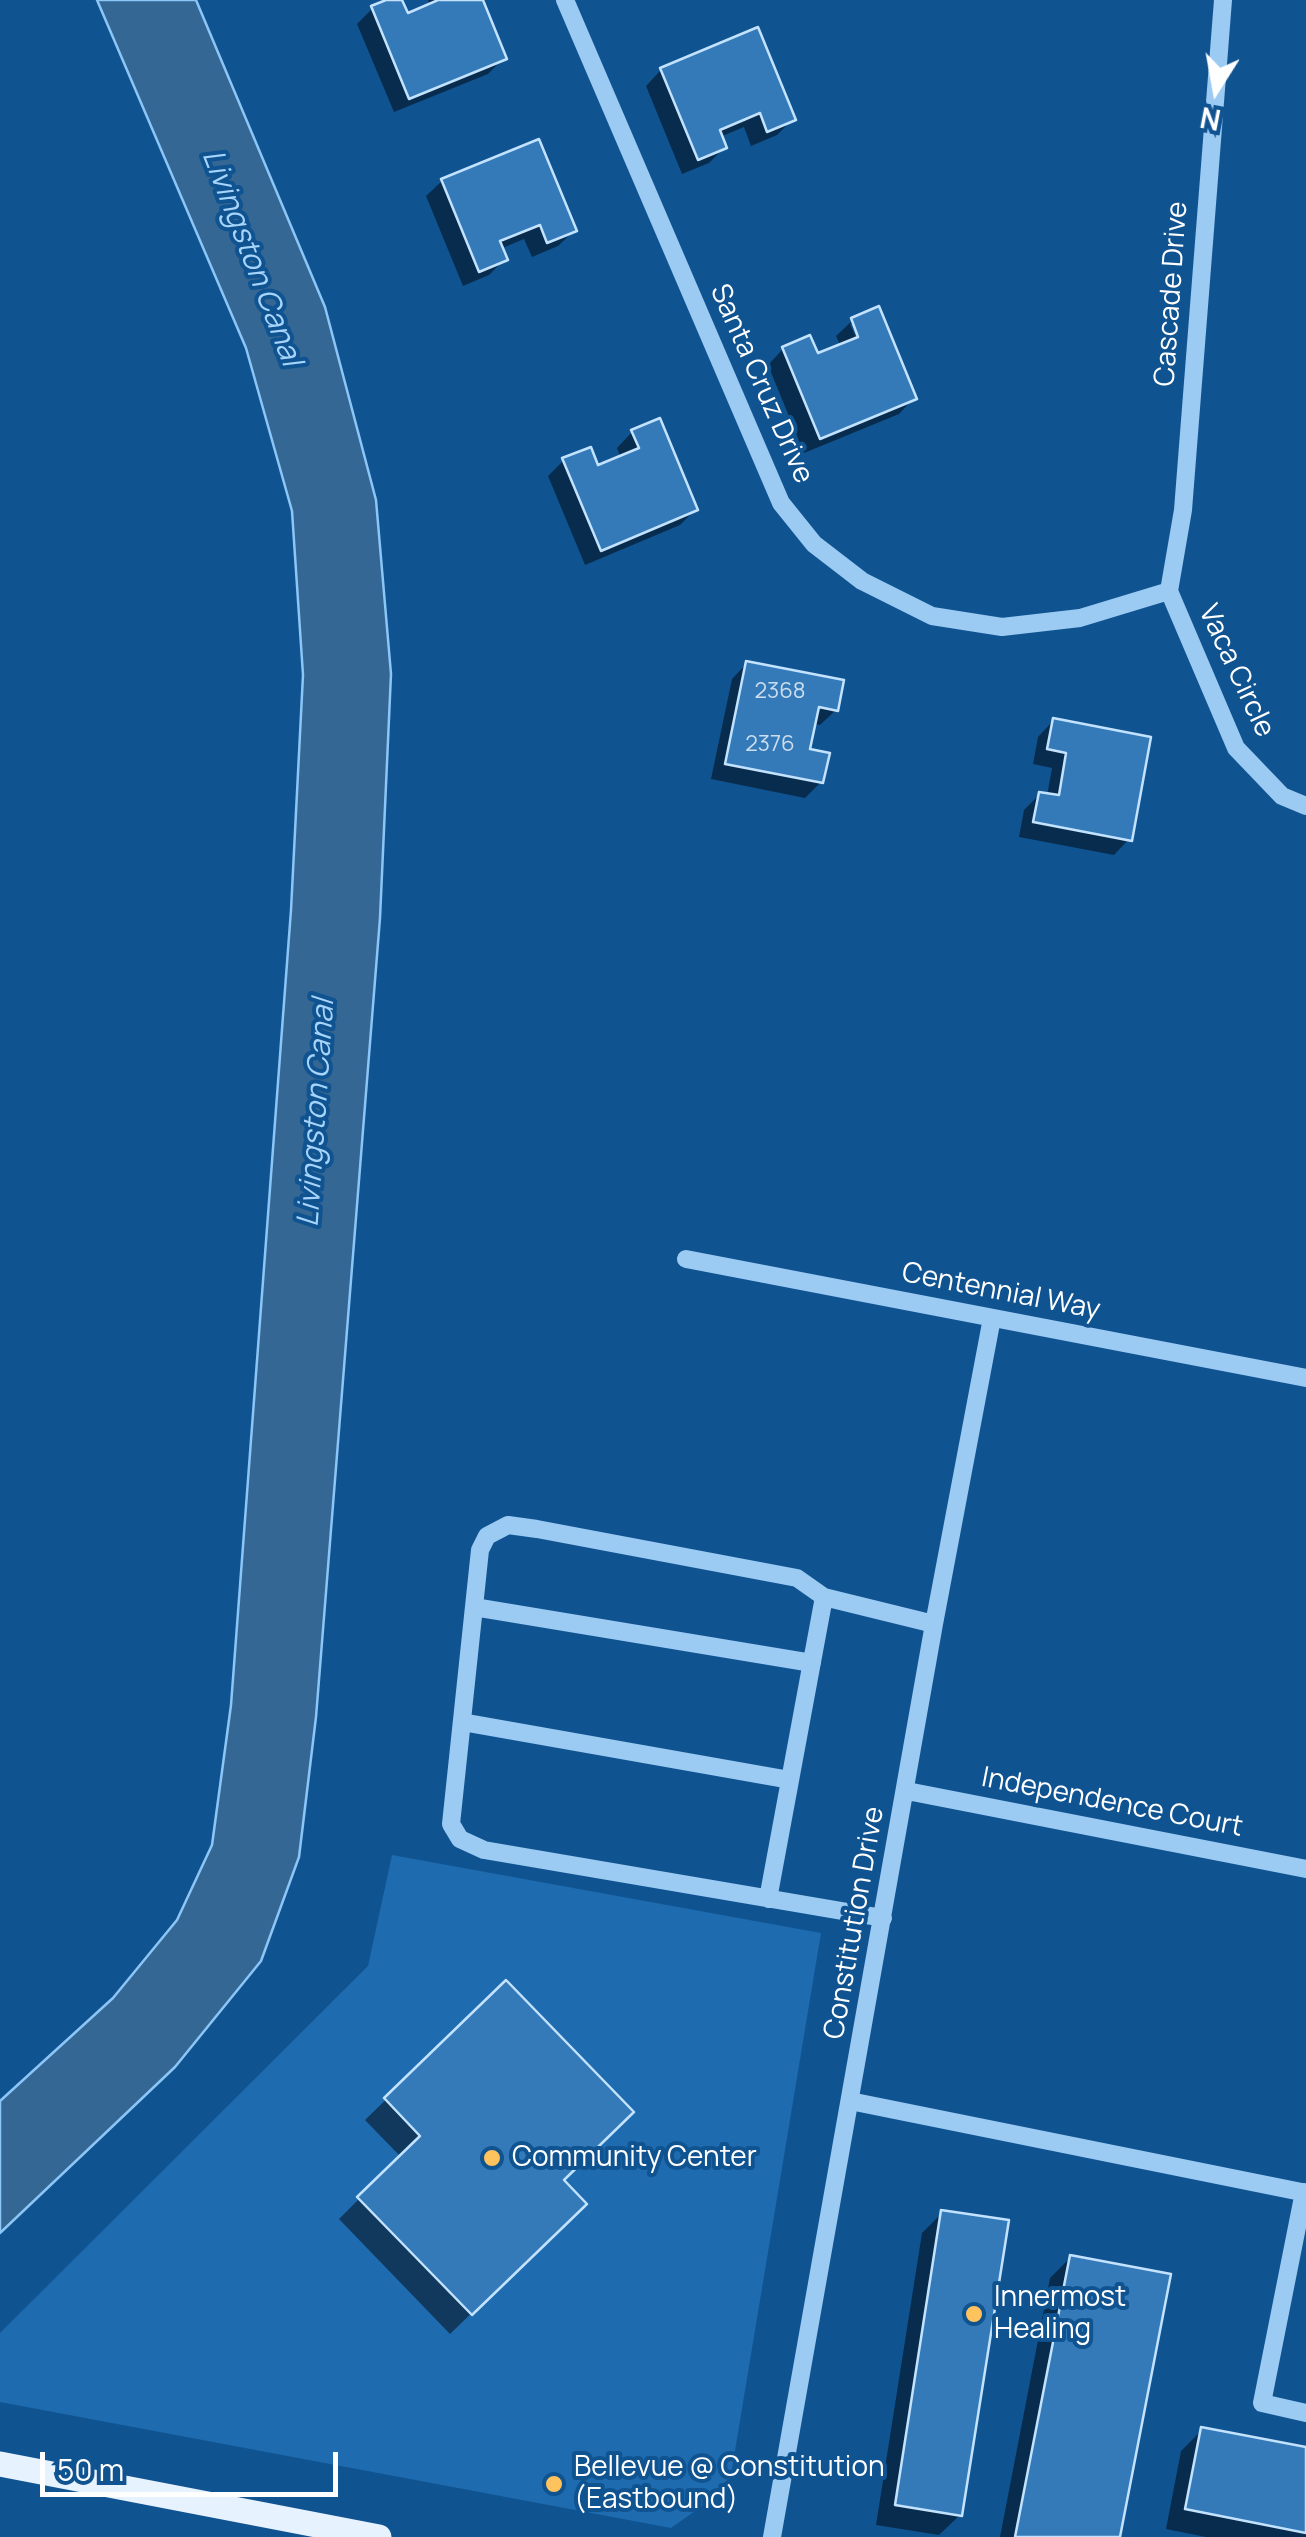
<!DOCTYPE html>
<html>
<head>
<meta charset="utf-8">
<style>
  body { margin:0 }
  #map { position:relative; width:1306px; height:2537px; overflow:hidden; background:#105391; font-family:Manrope,sans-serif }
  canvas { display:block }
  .north { position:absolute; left:1166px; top:40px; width:100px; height:100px; -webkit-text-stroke:8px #105391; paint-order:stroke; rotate:191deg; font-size:28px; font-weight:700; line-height:40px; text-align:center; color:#fff }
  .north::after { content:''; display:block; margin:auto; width:35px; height:45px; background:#fff; clip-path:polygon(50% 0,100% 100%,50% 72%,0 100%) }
  .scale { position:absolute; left:40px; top:2452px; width:298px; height:45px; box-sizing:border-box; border:5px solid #fff; border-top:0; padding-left:12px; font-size:30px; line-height:35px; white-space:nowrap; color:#fff; -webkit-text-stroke:8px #105391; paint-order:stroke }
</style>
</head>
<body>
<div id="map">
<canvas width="1306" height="2537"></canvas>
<div class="north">N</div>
<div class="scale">50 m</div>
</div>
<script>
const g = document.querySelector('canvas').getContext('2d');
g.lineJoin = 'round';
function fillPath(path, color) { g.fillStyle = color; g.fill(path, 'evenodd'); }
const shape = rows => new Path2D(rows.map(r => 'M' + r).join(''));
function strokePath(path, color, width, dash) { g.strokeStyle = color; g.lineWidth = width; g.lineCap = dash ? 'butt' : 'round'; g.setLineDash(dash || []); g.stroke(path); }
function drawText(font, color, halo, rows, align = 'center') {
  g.font = font + ' Manrope,sans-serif'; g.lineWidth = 8; g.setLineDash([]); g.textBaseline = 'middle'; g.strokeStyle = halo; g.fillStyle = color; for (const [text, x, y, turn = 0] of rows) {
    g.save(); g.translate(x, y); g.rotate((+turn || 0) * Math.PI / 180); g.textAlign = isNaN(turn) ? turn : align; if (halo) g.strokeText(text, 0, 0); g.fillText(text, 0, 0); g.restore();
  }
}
fillPath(shape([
  [392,1855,821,1933,729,2487,671,2528,0,2402,0,2333,368,1966]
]), '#1e6baf');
const water = shape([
  [97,0,196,0,325,307,376,500,391,674,380,918,316,1717,299,1857,261,1961,175,2067,0,2233,0,2101,113,1998,177,1920,212,1845,231,1705,291,910,303,675,292,511,246,348,97,0]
]);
fillPath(water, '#356794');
strokePath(water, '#8cc6f7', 2.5);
fillPath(shape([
  [393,0,400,0,406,16,430,6,428,0,480,0,504,58,488,74,394,112,357,24,373,8],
  [661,70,793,119,777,135,751,146,744,127,720,137,724,148,709,163,682,174,646,86],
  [442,181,574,231,558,246,532,257,524,239,500,249,505,259,489,275,463,286,426,196],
  [878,310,914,398,899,414,804,453,768,365,783,349,809,338,817,356,841,347,836,336,852,321],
  [850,324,856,324,866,347,861,349],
  [632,432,695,510,680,525,585,565,548,476,563,461,597,468,621,458,617,448],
  [747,663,836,710,820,725,813,724,808,751,821,782,805,798,711,779,732,679],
  [1053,721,1129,839,1114,855,1019,837,1024,810,1040,794,1047,796,1052,768,1033,764,1038,737],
  [506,1983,560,2180,584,2204,450,2334,339,2219,401,2157,365,2120],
  [942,2213,960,2515,939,2535,876,2525,922,2233],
  [1070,2258,1117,2537,1000,2537,1050,2278],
  [1202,2430,1306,2450,1306,2537,1206,2537,1166,2529,1181,2451]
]), '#0007');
const building = shape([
  [386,0,402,0,408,13,438,0,483,0,507,59,409,99,371,6,386,0],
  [758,27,796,120,767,132,760,113,720,130,727,148,698,160,660,68,758,27],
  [539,139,577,231,547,243,540,225,500,241,508,260,479,272,441,179,539,139],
  [879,306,917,399,820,439,782,347,810,335,818,353,858,337,851,318,879,306],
  [660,418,698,510,601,551,562,458,591,447,598,465,639,448,631,430,660,418],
  [746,661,844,680,838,711,819,707,810,749,830,753,823,783,725,764,746,661],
  [1053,718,1151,737,1132,841,1033,822,1039,792,1059,795,1066,753,1047,749,1053,718],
  [506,1980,634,2112,564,2180,587,2204,472,2315,357,2197,420,2136,384,2098,506,1980],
  [941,2210,1009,2220,962,2516,895,2505,941,2210],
  [1070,2255,1171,2274,1120,2537,1015,2537,1070,2255],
  [1201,2427,1306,2447,1306,2533,1185,2509,1201,2427]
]);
fillPath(building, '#347ab9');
strokePath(building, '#c2e2fe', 2.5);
strokePath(shape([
  [565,0,781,503,814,544,862,581,932,616,1002,627,1080,618,1169,591],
  [1169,591,1183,510,1223,0],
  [1169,591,1236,748,1282,796,1306,806],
  [686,1259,1306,1378],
  [474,1607,812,1663],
  [462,1722,790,1780],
  [907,1791,1306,1869],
  [768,1899,824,1597],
  [883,1918,484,1850,460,1839,451,1824,480,1550,487,1536,508,1525,537,1529,797,1578,824,1597,934,1624],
  [850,2101,1306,2193],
  [1304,2192,1262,2403,1306,2413],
  [772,2537,934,1624,992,1318]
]), '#9bcaf3', 18);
strokePath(shape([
  [0,2464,379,2537]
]), '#e7f2ff', 25);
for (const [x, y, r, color] of [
  [492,2158,10,"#ffc35d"],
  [974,2314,10,"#ffc35d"],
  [554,2484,10,"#ffc35d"]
]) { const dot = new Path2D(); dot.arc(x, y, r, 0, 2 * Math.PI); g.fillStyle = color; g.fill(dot); strokePath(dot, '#105391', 4); }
drawText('22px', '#ccdeee', null, [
  ["2368",780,692],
  ["2376",770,745]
]);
drawText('28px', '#fff', '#105391', [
  ["Cascade Drive",1172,294,-86],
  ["Santa Cruz Drive",761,384,66],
  ["Vaca Circle",1236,671,65],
  ["Centennial Way",1001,1292,11],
  ["Independence Court",1112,1803,11],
  ["Constitution Drive",855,1923,-80]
]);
drawText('28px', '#fff', '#105391', [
  ["Community Center",512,2158],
  ["Innermost",994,2298],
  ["Healing",994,2330],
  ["Bellevue @ Constitution",574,2468],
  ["(Eastbound)",574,2500]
], 'left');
drawText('italic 30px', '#a7d4fa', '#105391', [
  ["Livingston Canal",251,258,69],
  ["Livingston Canal",317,1113,-86]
]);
</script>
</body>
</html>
